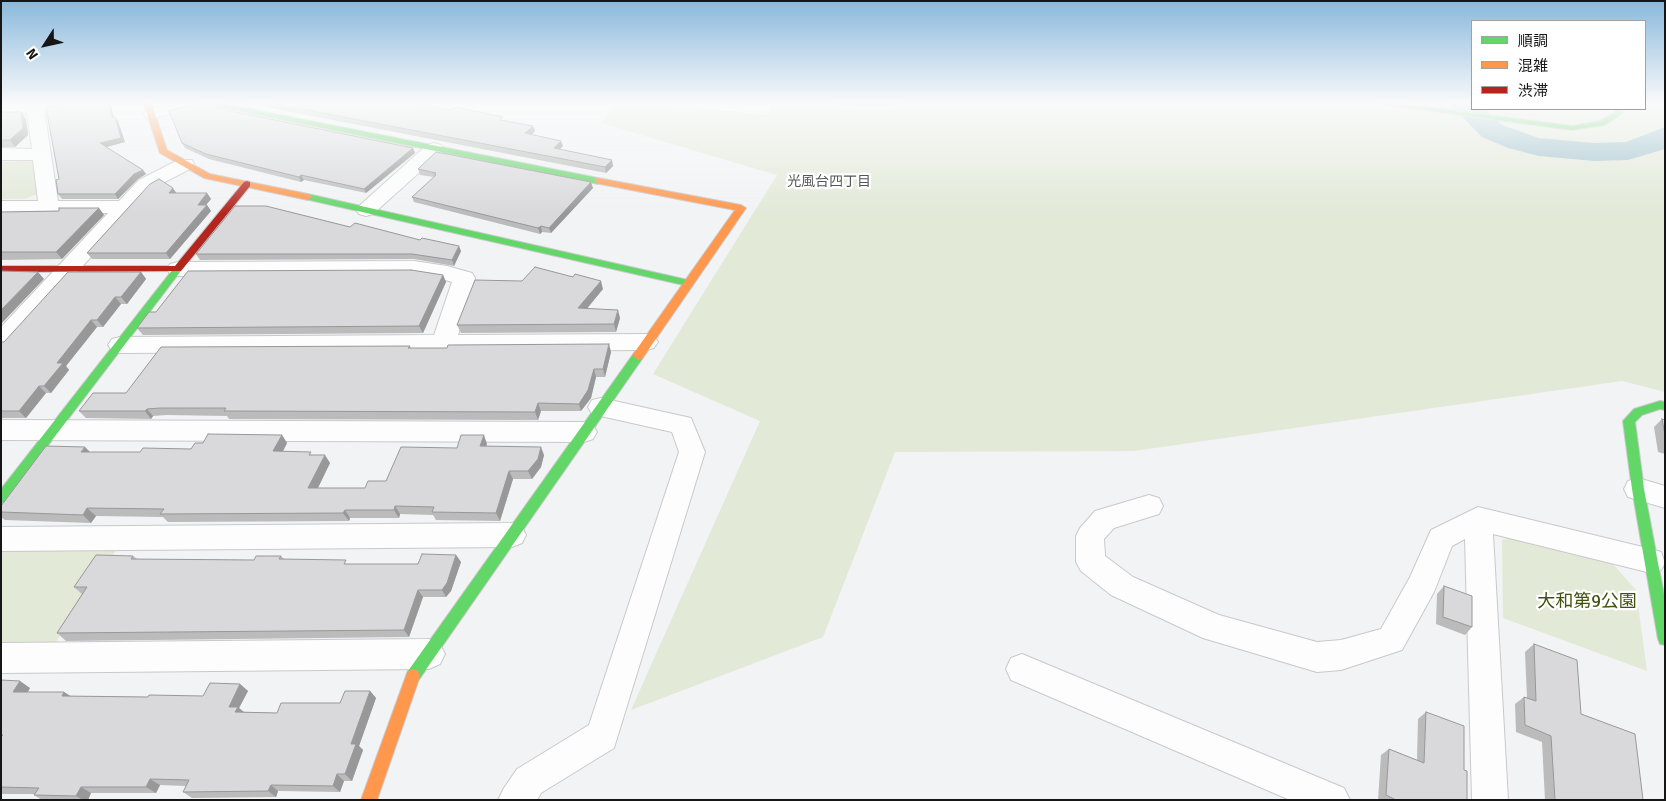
<!DOCTYPE html>
<html>
<head>
<meta charset="utf-8">
<style>
  body { margin:0 }
  #map { position:relative; width:1666px; height:801px; overflow:hidden; background:#f2f3f5; font-family:Signika,"Noto Sans JP",sans-serif }
  canvas { display:block }
  .frame { position:absolute; inset:0; border:2px solid #161617; pointer-events:none }
  .legend { position:absolute; left:1471px; top:20px; width:175px; height:90px; box-sizing:border-box; background:#fff; border:1px solid #a2a2a2; margin:0; padding:6px 9px; list-style:none; font-size:15px; color:#161617 }
  .legend li { display:flex; align-items:center; gap:10px; height:25px }
  .legend b { width:25px; border:1px solid #a2a2a2 }
  .north { position:absolute; left:20px; top:20px; width:50px; height:50px; -webkit-text-stroke:4px #fff; paint-order:stroke; rotate:235deg; font-size:14px; font-weight:700; line-height:20px; text-align:center; color:#161617 }
  .north::after { content:''; display:block; margin:auto; width:18px; height:22px; background:#161617; clip-path:polygon(50% 0,100% 100%,50% 72%,0 100%) }
</style>
</head>
<body>
<div id="map">
<canvas width="1666" height="801"></canvas>
<div class="frame"></div>
<ul class="legend">
<li><b style="height:6px;background:#63d668"></b>順調</li>
<li><b style="height:6px;background:#ff974d"></b>混雑</li>
<li><b style="height:6px;background:#b3261e"></b>渋滞</li>
</ul>
<div class="north">N</div>
</div>
<script>
const g = document.querySelector('canvas').getContext('2d');
g.lineJoin = 'round';
function fillPath(path, color) { g.fillStyle = color; g.fill(path, 'evenodd'); }
const shape = rows => new Path2D(rows.map(r => 'M' + r).join(''));
function strokePath(path, color, width, dash) { g.strokeStyle = color; g.lineWidth = width; g.lineCap = dash ? 'butt' : 'round'; g.setLineDash(dash || []); g.stroke(path); }
function drawText(font, color, halo, rows, align = 'center') {
  g.font = font + ' Signika,"Noto Sans JP",sans-serif'; g.lineWidth = 4.5; g.setLineDash([]); g.textBaseline = 'middle'; g.strokeStyle = halo; g.fillStyle = color; for (const [text, x, y, turn = 0] of rows) {
    g.save(); g.translate(x, y); g.rotate((+turn || 0) * Math.PI / 180); g.textAlign = isNaN(turn) ? turn : align; if (halo) g.strokeText(text, 0, 0); g.fillText(text, 0, 0); g.restore();
  }
}
fillPath(shape([
  [615,102,649,102,767,115,772,102,1472,102,1472,109,1645,109,1645,102,1665,102,1665,392,1622,381,1134,451,895,452,823,637,631,710,760,421,653,374,777,175,601,123],
  [32,161,38,194,24,199,1,199,1,162],
  [1516,534,1612,563,1636,590,1647,671,1503,618,1502,540],
  [1,547,117,549,54,645,1,644]
]), '#e2e9d7');
fillPath(shape([
  [1448,102,1472,102,1472,109,1485,109,1502,125,1539,138,1594,143,1626,142,1665,127,1665,149,1628,160,1594,161,1539,156,1508,148,1482,137,1448,102]
]), '#9abfcb');
const street = shape([
  [51,102,44,109,58,201,119,201,139,180,178,160,192,160,194,164,192,168,153,188,9,348,1,350,1,327,108,213,1,213,1,201,38,201,33,160,1,160,1,148,32,149,27,113,1,113,1,103,51,102],
  [176,102,203,102,200,106,152,119,146,118,143,114,146,110,176,102],
  [434,143,441,145,443,149,441,153,373,214,366,216,359,214,356,210,359,206,427,145,434,143],
  [414,261,447,266,472,273,475,278,458,335,646,334,654,336,658,342,654,348,646,350,120,353,112,351,108,345,112,339,120,337,434,335,452,282,438,278,414,275,178,276,170,274,167,269,170,264,178,262,414,261],
  [601,398,691,418,705,452,614,748,541,793,537,800,498,800,504,788,517,769,589,725,679,452,672,432,592,414,588,407,592,400,601,398],
  [1,420,584,422,593,425,597,432,593,439,584,442,1,440,1,420],
  [1638,478,1665,486,1665,508,1628,497,1624,489,1628,481,1638,478],
  [1149,495,1159,498,1163,506,1159,514,1114,528,1104,539,1105,556,1133,577,1219,615,1317,642,1341,640,1381,629,1410,577,1431,530,1478,507,1651,549,1661,552,1665,563,1661,570,1651,573,1493,534,1508,800,1472,800,1465,539,1452,546,1434,592,1402,650,1341,670,1317,672,1203,638,1111,595,1081,571,1076,562,1076,536,1080,528,1095,511,1149,495],
  [512,523,522,527,526,535,522,543,512,547,1,551,1,527,512,523],
  [429,639,440,644,445,654,440,664,429,669,1,673,1,643,429,639],
  [1022,654,1344,788,1350,800,1290,800,1011,680,1006,669,1011,658,1022,654]
]);
const fast = shape([
  [201,102,215,102,598,178,602,181,598,184,205,104,201,102],
  [828,102,903,102,899,104,878,106,832,104,828,102],
  [1374,102,1393,102,1572,126,1600,121,1615,112,1614,109,1622,109,1623,113,1605,125,1572,130,1378,104,1374,102],
  [308,194,688,280,693,283,688,286,305,199,304,197,308,194],
  [180,263,183,264,185,266,183,268,5,502,1,503,1,489,177,264,180,263],
  [638,352,643,356,642,359,418,681,413,683,408,681,406,676,408,671,634,353,638,352],
  [1660,401,1665,402,1665,410,1660,409,1642,415,1635,422,1644,489,1665,600,1665,645,1660,644,1658,639,1632,489,1623,421,1634,409,1660,401]
]);
const slow = shape([
  [143,102,151,102,167,150,210,174,308,194,312,197,308,200,204,178,160,153,143,102],
  [598,178,741,205,746,208,642,359,638,360,633,356,634,353,735,210,595,183,595,179,598,178],
  [413,669,418,671,420,676,377,800,361,800,406,676,408,671,413,669]
]);
const jam = shape([
  [247,181,250,182,250,186,181,271,1,272,1,266,175,266,244,182,247,181]
]);
strokePath(street, '#c9c9cb', 2);
strokePath(fast, '#c9c9cb', 2);
strokePath(slow, '#c9c9cb', 2);
strokePath(jam, '#c9c9cb', 2);
fillPath(street, '#fdfdfe');
fillPath(fast, '#63d668');
fillPath(slow, '#ff974d');
fillPath(jam, '#b3261e');
fillPath(shape([
  [240,102,410,102,533,126,535,131,531,135,563,146,559,149,613,166,606,173],
  [1,112,21,112,26,119,28,135,15,147,1,147],
  [114,117,118,121,125,142,106,147,143,170,146,174,138,179,118,199,62,199,58,194,59,179],
  [182,143,413,148,415,153,366,193,304,180,301,182,209,159,185,148],
  [418,169,593,188,551,233,542,232,540,234,414,202,412,197,434,177,420,175],
  [177,193,207,193,211,199,206,205,207,205,211,211,170,259,92,259,87,253],
  [99,208,104,215,62,259,1,260,1,212,59,211],
  [350,227,461,251,454,266,414,259,200,260,196,254],
  [141,272,146,279,127,304,121,304,103,327,97,327,66,366,69,370,51,393,46,393,26,418,1,418,1,342,4,342],
  [443,275,446,282,423,333,143,335,137,328,156,312],
  [603,289,587,308,620,318,616,332,461,333,457,325],
  [410,346,411,348,611,352,605,377,596,377,591,398,581,411,541,411,538,420,229,419,227,416,166,415,153,416,151,419,86,418,79,411,126,393],
  [1662,419,1665,420,1665,454,1658,452,1654,427],
  [282,435,287,443,283,451,313,455,330,463,318,488,365,488,386,481,457,448,487,444,486,446,544,455,541,467,532,479,513,479,500,521,436,520,433,515,400,514,399,518,350,518,349,521,168,522,163,517,96,516,91,523,5,520,1,517,1,506,90,452,140,452,191,449,203,443],
  [456,555,461,562,451,591,446,597,423,597,409,637,66,641,57,633,82,594,74,587,133,556,137,559,254,560,281,556,284,559,348,564,418,564],
  [1444,586,1472,627,1465,635,1436,624,1437,594],
  [1534,644,1581,714,1643,800,1545,800,1542,742,1516,732,1515,704,1524,697,1527,698,1525,652],
  [1,680,30,688,28,692,64,692,71,696,148,697,203,696,240,684,248,691,239,708,244,712,277,713,340,703,370,691,376,698,359,746,363,750,352,781,344,781,340,792,278,791,276,797,192,798,183,792,186,786,160,785,156,793,91,793,88,800,42,800,34,795,35,794,1,794],
  [1426,712,1464,770,1467,800,1378,800,1381,755,1389,749,1417,760,1418,719]
]), '#bbbbbc');
fillPath(shape([
  [108,102,110,102,115,122,112,118],
  [21,112,26,119,28,135,15,147,10,140],
  [115,117,118,121,125,142,103,148,100,143],
  [533,126,535,131,527,139,525,133],
  [561,141,563,146,555,154,554,148],
  [413,148,415,153,366,193,364,189],
  [612,160,613,166,606,173,605,167],
  [143,170,146,174,138,179,118,199,115,194,134,174],
  [301,175,304,180,301,182,299,177],
  [591,182,593,188,551,233,549,228],
  [173,188,177,194,169,193],
  [207,193,211,199,201,211,198,205],
  [207,205,211,211,170,259,166,253],
  [99,208,104,215,62,259,56,252],
  [541,226,542,232,540,234,538,228],
  [459,246,461,251,454,266,452,260],
  [38,272,44,279,1,324,1,310],
  [141,272,146,279,127,304,121,297],
  [443,275,446,282,423,333,419,326],
  [601,281,603,289,581,316,578,308],
  [115,297,121,304,103,327,97,320],
  [618,310,620,318,616,332,614,324],
  [91,320,97,327,66,366,69,370,51,393,44,386,57,363],
  [609,344,611,352,605,377,603,369],
  [594,369,596,377,591,398,581,411,579,404],
  [39,386,46,393,26,418,19,411],
  [538,403,541,411,538,420,535,412],
  [147,409,153,416,151,419,145,411],
  [282,435,287,443,279,459,273,451],
  [484,435,487,444,483,455,480,446],
  [85,447,93,455,81,452],
  [541,447,544,455,541,467,532,479,528,471],
  [325,455,330,463,314,496,308,488],
  [509,471,513,479,500,521,496,513],
  [395,506,400,514,399,518,394,510],
  [87,508,96,516,91,523,83,515],
  [345,510,350,518,349,521,343,513],
  [456,555,461,562,451,591,446,597,442,590],
  [418,590,423,597,409,637,404,630],
  [20,681,30,688,23,699,13,692],
  [240,684,248,691,239,708,246,714,243,719,229,707],
  [370,691,376,698,359,746,363,750,352,781,345,774,351,744],
  [64,692,74,699,62,696],
  [337,774,344,781,340,792,333,786],
  [150,779,160,785,156,793,146,787],
  [271,785,278,791,276,797,268,791],
  [81,787,91,793,88,800,83,800,76,796]
]), '#989899');
const building = shape([
  [70,102,108,102,112,118,115,117,121,138,100,143,143,170,134,174,115,194,58,194,56,180,59,179,46,108,70,102],
  [265,102,408,102,451,110,456,107,503,117,500,120,533,126,525,133,561,141,554,148,612,160,605,167,265,102],
  [196,104,413,148,364,189,301,175,299,177,206,154,182,143,169,111,196,104],
  [1,112,21,112,23,128,10,140,1,140,1,112],
  [436,152,591,182,549,228,541,226,538,228,412,197,436,175,434,174,436,173,418,169,436,152],
  [159,179,173,188,169,193,207,193,198,205,207,205,166,253,87,253,150,184,159,179],
  [235,206,266,206,350,227,355,223,420,240,422,238,459,246,452,260,412,254,196,254,235,206],
  [59,208,99,208,56,252,1,252,1,212,59,211,59,208],
  [535,267,573,277,575,274,601,281,578,308,618,310,614,324,457,325,475,280,522,281,535,267],
  [411,270,443,275,419,326,137,328,149,312,156,312,188,271,411,270],
  [1,271,38,272,1,310,1,271],
  [68,272,141,272,121,297,115,297,97,320,91,320,57,363,63,363,44,386,39,386,19,411,1,411,1,342,4,342,68,272],
  [609,344,603,369,594,369,588,390,579,404,538,403,535,412,224,411,226,408,160,408,147,409,145,411,79,411,93,393,126,393,161,347,410,346,408,348,447,348,448,345,609,344],
  [1662,419,1665,420,1665,435,1662,419],
  [208,434,282,435,273,451,311,452,309,455,325,455,308,488,365,488,368,481,386,481,401,447,457,448,461,435,484,435,480,446,541,447,538,459,528,471,509,471,496,513,432,512,434,507,395,506,394,510,345,510,343,513,160,514,164,509,87,508,83,515,1,512,1,506,46,446,85,447,81,452,140,452,143,448,191,449,195,443,203,443,208,434],
  [422,554,456,555,447,583,442,590,418,590,404,630,57,633,87,587,74,587,96,555,133,556,131,559,254,560,256,556,281,556,279,559,346,560,344,564,418,564,422,554],
  [1444,586,1472,596,1472,627,1443,617,1444,586],
  [1534,644,1577,660,1581,714,1635,734,1643,800,1555,800,1551,736,1525,725,1524,697,1536,701,1534,644],
  [1,680,20,681,13,692,64,692,62,696,148,697,149,695,203,696,210,683,240,684,229,707,238,707,235,712,277,713,281,703,340,703,345,691,370,691,351,744,356,744,345,774,337,774,333,786,271,785,268,791,183,792,189,780,150,779,146,787,81,787,76,796,34,795,39,788,1,787,1,737,3,735,1,735,1,680],
  [1426,712,1464,726,1464,770,1467,771,1467,800,1396,800,1386,795,1389,749,1424,763,1426,712]
]);
fillPath(building, '#d9d9db');
strokePath(building, '#989899', 1);
const sky = g.createLinearGradient(0, 0, 0, 214);
sky.addColorStop(0, '#89b8dc');
sky.addColorStop(0.48, '#f9fafa');
sky.addColorStop(1, '#f9fafa00');
g.fillStyle = sky;
g.fillRect(0, 0, 1666, 214);
drawText('14px', '#55565a', '#fff', [
  ["光風台四丁目",829,182]
]);
drawText('18px', '#415212', '#fff', [
  ["大和第9公園",1587,602]
]);
</script>
</body>
</html>
